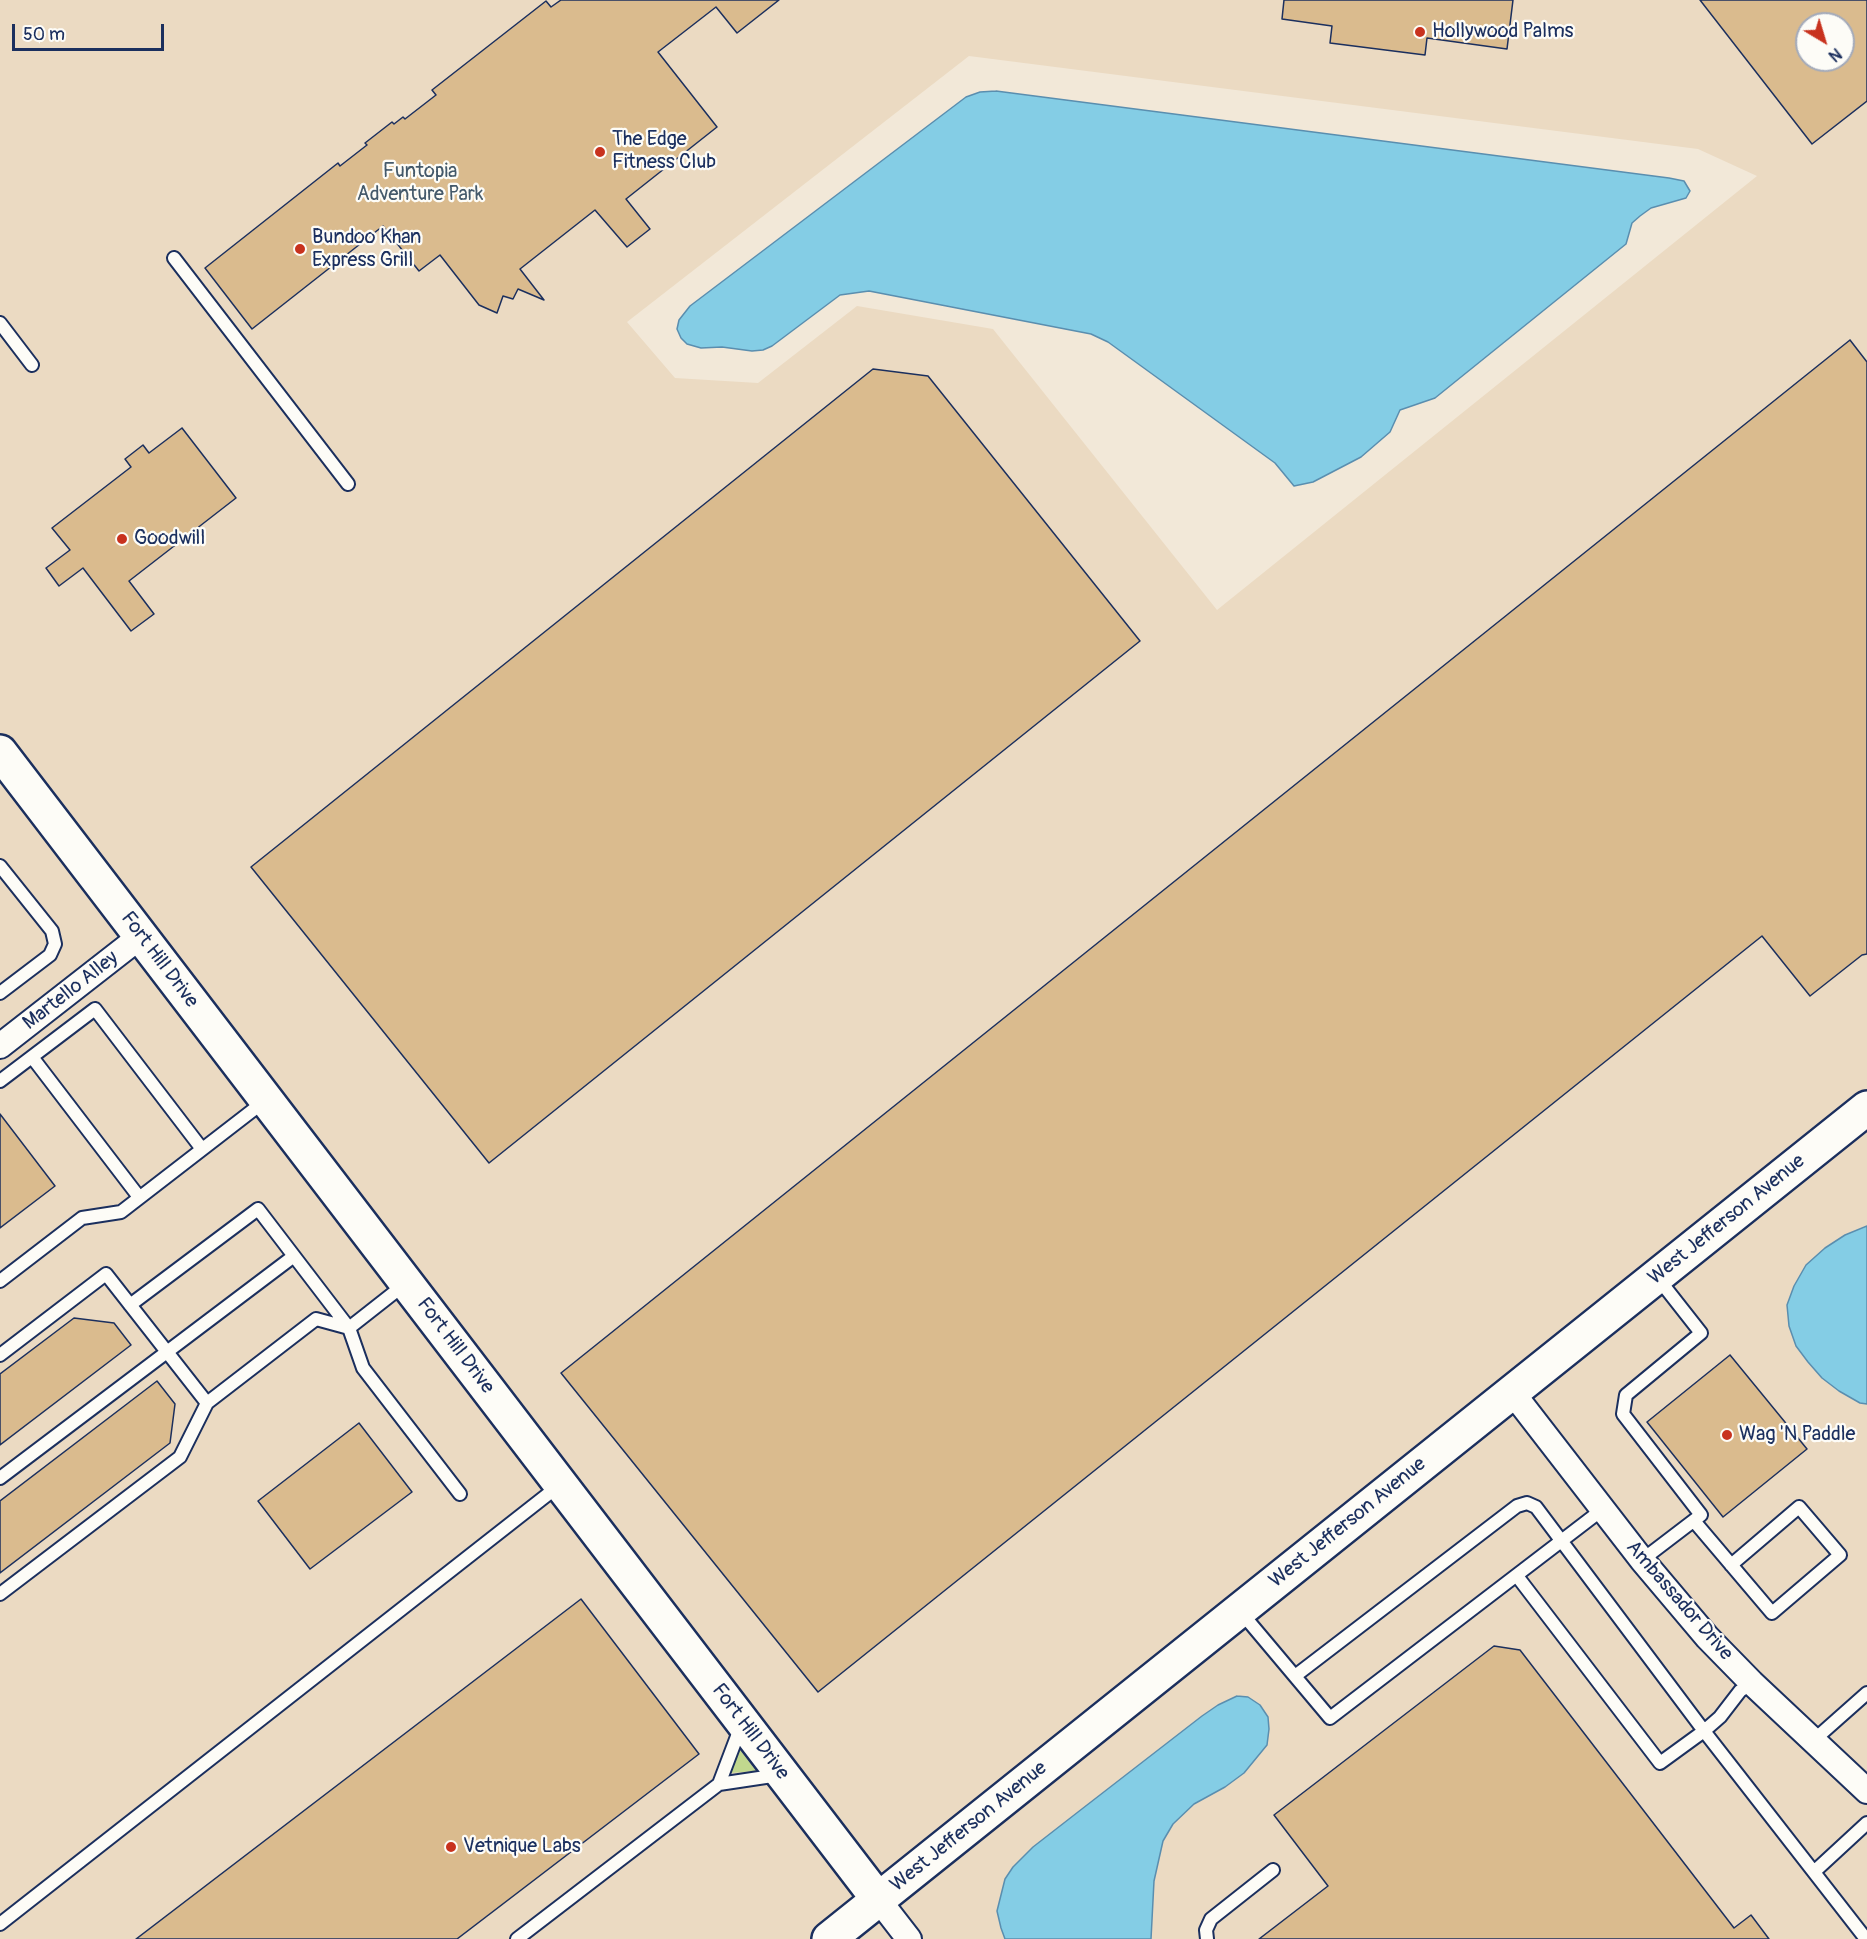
<!DOCTYPE html>
<html>
<head>
<meta charset="utf-8">
<style>
  body { margin:0 }
  #map { position:relative; width:1867px; height:1939px; overflow:hidden; background:#f2e8d8; font-family:Pangolin,sans-serif }
  canvas { display:block }
  .north { position:absolute; left:1795px; top:12px; width:60px; height:60px; box-sizing:border-box; background:#fdfcf7; border:2px solid #a3aaba; border-radius:50%; rotate:142deg; font-size:16px; font-weight:700; line-height:24px; text-align:center; color:#1b2f5e }
  .north::after { content:''; display:block; margin:auto; width:21px; height:27px; background:#c8321e; clip-path:polygon(50% 0,100% 100%,50% 72%,0 100%) }
  .scale { position:absolute; left:12px; top:24px; width:152px; height:27px; box-sizing:border-box; border:3px solid #1b2f5e; border-top:0; padding-left:8px; font-size:18px; line-height:21px; white-space:nowrap; color:#1b2f5e; -webkit-text-stroke:4px #fdfcf7; paint-order:stroke }
</style>
</head>
<body>
<div id="map">
<canvas width="1867" height="1939"></canvas>
<div class="north">N</div>
<div class="scale">50 m</div>
</div>
<script>
const g = document.querySelector('canvas').getContext('2d');
g.lineJoin = 'round';
function fillPath(path, color) { g.fillStyle = color; g.fill(path, 'evenodd'); }
const shape = rows => new Path2D(rows.map(r => 'M' + r).join(''));
function strokePath(path, color, width, dash) { g.strokeStyle = color; g.lineWidth = width; g.lineCap = dash ? 'butt' : 'round'; g.setLineDash(dash || []); g.stroke(path); }
function drawText(font, color, halo, rows, align = 'center') {
  g.font = font + ' Pangolin,sans-serif'; g.lineWidth = 4.5; g.setLineDash([]); g.textBaseline = 'middle'; g.strokeStyle = halo; g.fillStyle = color; for (const [text, x, y, turn = 0] of rows) {
    g.save(); g.translate(x, y); g.rotate((+turn || 0) * Math.PI / 180); g.textAlign = isNaN(turn) ? turn : align; if (halo) g.strokeText(text, 0, 0); g.fillText(text, 0, 0); g.restore();
  }
}
fillPath(shape([
  [0,0,1867,0,1867,1939,0,1939],
  [1807,24,1843,24,1843,60,1807,60],
  [969,56,1698,149,1757,176,1217,610,993,329,857,306,758,383,675,378,627,322]
]), '#ebdac2');
fillPath(shape([
  [740,1750,756,1771,730,1773]
]), '#c1d88e');
const water = shape([
  [996,91,1669,178,1684,181,1690,191,1686,198,1651,208,1640,216,1632,223,1626,244,1435,398,1400,410,1390,432,1361,457,1313,482,1294,486,1275,463,1108,342,1091,334,869,291,840,295,772,346,763,350,752,351,722,347,701,348,687,344,681,338,677,329,679,320,690,306,966,97,980,92,996,91],
  [1867,1226,1867,1404,1860,1403,1839,1391,1822,1378,1808,1362,1796,1346,1789,1326,1787,1305,1794,1286,1806,1265,1825,1248,1845,1235,1867,1226],
  [1237,1696,1248,1697,1260,1705,1268,1717,1269,1729,1267,1745,1244,1773,1225,1787,1194,1804,1173,1824,1163,1841,1154,1881,1151,1939,1005,1939,1001,1928,997,1911,1005,1879,1013,1867,1033,1847,1078,1812,1202,1716,1218,1705,1237,1696]
]);
fillPath(water, '#84cde5');
strokePath(water, '#5a8eaf', 1.5);
const building = shape([
  [561,0,779,0,737,33,716,7,658,52,717,127,626,199,650,229,627,247,595,210,520,269,544,300,518,289,513,299,503,296,497,313,479,305,440,255,419,271,383,226,252,329,205,268,338,163,340,166,367,145,365,143,392,122,394,124,403,117,405,119,436,95,432,90,546,1,551,7,561,0],
  [1284,0,1513,0,1507,49,1427,38,1425,55,1330,43,1332,26,1282,19,1284,0],
  [1700,0,1867,0,1867,101,1812,144,1700,0],
  [1807,24,1843,24,1843,60,1807,60,1807,24],
  [1850,340,1867,362,1867,954,1862,955,1810,996,1762,936,818,1692,561,1373,1850,340],
  [873,369,928,376,1140,641,489,1163,251,867,873,369],
  [182,428,236,498,129,581,154,614,131,631,83,568,59,586,46,568,70,550,52,528,131,467,125,459,143,445,149,453,182,428],
  [0,1114,55,1186,0,1228,0,1114],
  [74,1318,114,1323,131,1345,0,1445,0,1374,74,1318],
  [1730,1355,1807,1449,1723,1517,1647,1422,1730,1355],
  [157,1381,175,1404,170,1443,0,1573,0,1501,157,1381],
  [359,1423,412,1492,310,1569,258,1501,359,1423],
  [581,1599,699,1754,457,1939,136,1939,581,1599],
  [1494,1646,1520,1650,1734,1928,1751,1915,1769,1939,1259,1939,1328,1886,1274,1815,1494,1646]
]);
fillPath(building, '#dabb8e');
strokePath(building, '#1b2f5e', 1.5);
const lane = shape([
  [174,258,348,484],
  [0,323,32,365],
  [0,866,52,931,55,944,50,955,0,993],
  [32,1057,139,1197],
  [0,1081,95,1009,202,1149],
  [0,1281,82,1218,121,1212,266,1100],
  [130,1305,258,1209,349,1328,363,1368,460,1494],
  [0,1355,106,1274,207,1403],
  [0,1478,294,1256],
  [1694,1521,1772,1613,1840,1555,1799,1507,1731,1565],
  [1642,1560,1701,1515,1623,1414,1626,1395,1701,1333,1657,1277],
  [1517,1576,1660,1763,1704,1731,1720,1717,1740,1691,1752,1683],
  [0,1594,180,1457,207,1403,316,1319,349,1328,405,1284],
  [1240,1611,1330,1718,1603,1509],
  [1295,1676,1517,1506,1527,1503,1536,1507,1704,1731,1866,1939],
  [1814,1740,1867,1693],
  [719,1784,741,1726],
  [1815,1871,1867,1823],
  [0,1924,561,1484],
  [517,1939,719,1784,779,1775],
  [1207,1939,1206,1930,1211,1919,1273,1870]
]);
const street = shape([
  [0,1046,141,936],
  [1512,1392,1642,1560,1707,1637,1752,1683,1867,1791],
  [878,1899,909,1939]
]);
const secondary = shape([
  [0,752,878,1899],
  [829,1939,1867,1108]
]);
strokePath(lane, '#1b2f5e', 16);
strokePath(street, '#1b2f5e', 28);
strokePath(secondary, '#1b2f5e', 38);
strokePath(lane, '#fdfcf7', 12);
strokePath(street, '#fdfcf7', 24);
strokePath(secondary, '#fdfcf7', 33);
for (const [x, y, r, color] of [
  [1420,32,6,"#c8321e"],
  [600,152,6,"#c8321e"],
  [300,249,6,"#c8321e"],
  [122,539,6,"#c8321e"],
  [1727,1435,6,"#c8321e"],
  [451,1847,6,"#c8321e"]
]) { const dot = new Path2D(); dot.arc(x, y, r, 0, 2 * Math.PI); g.fillStyle = color; g.fill(dot); strokePath(dot, '#fdfcf7', 2); }
drawText('20px', '#1b2f5e', '#fdfcf7', [
  ["Hollywood Palms",1432,32],
  ["The Edge",612,140],
  ["Fitness Club",612,163],
  ["Bundoo Khan",312,238],
  ["Express Grill",312,261],
  ["Goodwill",134,539],
  ["Wag 'N Paddle",1739,1435],
  ["Vetnique Labs",463,1847]
], 'left');
drawText('20px', '#44596a', '#fdfcf7', [
  ["Funtopia",420,172],
  ["Adventure Park",420,195]
]);
drawText('20px', '#1b2f5e', '#fdfcf7', [
  ["Fort Hill Drive",159,960,53],
  ["Martello Alley",71,991,-38],
  ["West Jefferson Avenue",1727,1220,-39],
  ["Fort Hill Drive",455,1346,53],
  ["West Jefferson Avenue",1348,1523,-39],
  ["Ambassador Drive",1679,1601,49],
  ["Fort Hill Drive",750,1732,53],
  ["West Jefferson Avenue",969,1827,-39]
]);
</script>
</body>
</html>
